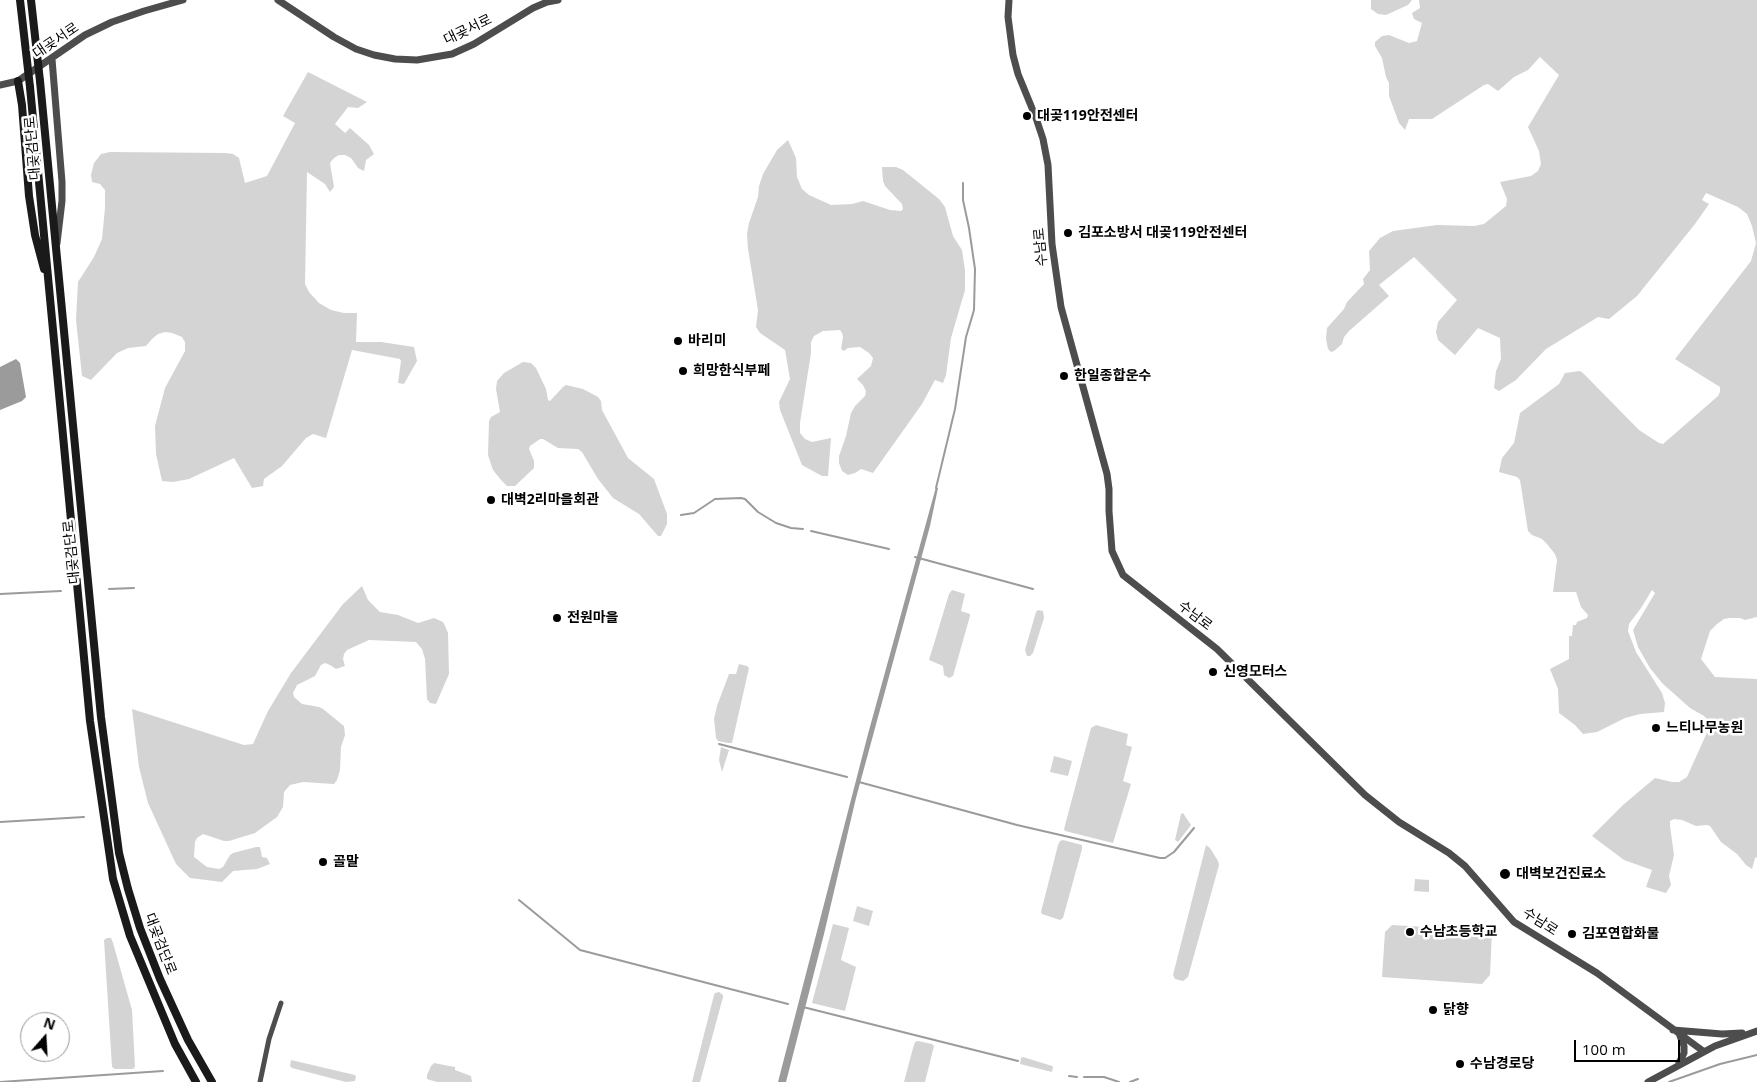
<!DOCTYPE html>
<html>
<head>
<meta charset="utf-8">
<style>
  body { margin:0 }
  #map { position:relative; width:1757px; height:1082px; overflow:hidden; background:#fff; font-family:"Open Sans",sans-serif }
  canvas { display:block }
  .north { position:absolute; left:20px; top:1012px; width:50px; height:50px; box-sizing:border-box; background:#fff; border:1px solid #999; border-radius:50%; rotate:19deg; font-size:14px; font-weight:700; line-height:20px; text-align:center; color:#000 }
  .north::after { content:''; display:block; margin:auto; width:18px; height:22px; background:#000; clip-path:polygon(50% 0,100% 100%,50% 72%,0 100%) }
  .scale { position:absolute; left:1574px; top:1040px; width:106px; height:22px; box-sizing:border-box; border:2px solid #000; border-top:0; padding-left:6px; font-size:15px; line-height:18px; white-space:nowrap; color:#000; -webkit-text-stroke:4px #fff; paint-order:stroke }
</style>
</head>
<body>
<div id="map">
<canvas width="1757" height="1082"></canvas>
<div class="north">N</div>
<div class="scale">100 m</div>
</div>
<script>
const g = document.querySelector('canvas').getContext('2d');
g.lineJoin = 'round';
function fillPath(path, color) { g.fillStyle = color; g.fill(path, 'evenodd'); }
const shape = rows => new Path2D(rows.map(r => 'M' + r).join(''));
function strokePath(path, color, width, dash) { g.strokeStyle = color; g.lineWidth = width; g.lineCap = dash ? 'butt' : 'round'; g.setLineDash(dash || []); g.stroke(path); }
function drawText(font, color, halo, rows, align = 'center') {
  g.font = font + ' "Open Sans","Noto Sans KR",sans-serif'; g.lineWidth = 5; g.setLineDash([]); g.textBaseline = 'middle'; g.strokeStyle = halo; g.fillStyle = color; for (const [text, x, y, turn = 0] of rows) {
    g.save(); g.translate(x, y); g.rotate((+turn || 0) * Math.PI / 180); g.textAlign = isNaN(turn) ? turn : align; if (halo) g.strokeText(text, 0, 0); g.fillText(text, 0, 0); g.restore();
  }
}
fillPath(shape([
  [1371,0,1412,0,1408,5,1386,15,1378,14,1371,9],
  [1419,0,1757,0,1757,617,1745,620,1740,618,1730,618,1724,619,1717,624,1710,631,1701,659,1715,677,1757,679,1757,857,1755,858,1752,869,1746,865,1737,854,1721,842,1710,826,1707,825,1696,826,1682,820,1674,819,1670,821,1670,826,1674,855,1669,876,1671,885,1666,893,1646,887,1652,870,1624,860,1592,836,1623,805,1655,778,1672,782,1679,782,1687,777,1709,728,1708,720,1704,716,1690,708,1662,683,1650,668,1638,647,1633,630,1655,593,1652,590,1641,608,1629,624,1628,631,1636,652,1662,693,1665,703,1664,712,1640,714,1625,718,1597,732,1583,734,1575,725,1559,713,1558,689,1550,669,1569,659,1569,636,1572,636,1573,625,1576,625,1577,622,1587,618,1588,615,1581,607,1576,592,1553,592,1557,560,1555,554,1547,544,1542,539,1532,535,1528,531,1520,480,1517,477,1499,472,1502,458,1514,443,1520,413,1559,384,1565,373,1580,371,1583,373,1639,430,1659,443,1663,444,1718,396,1720,392,1720,387,1675,359,1751,261,1756,243,1752,226,1747,214,1738,207,1706,193,1702,200,1709,204,1695,224,1637,296,1609,319,1598,317,1546,349,1516,380,1499,391,1494,388,1496,371,1501,359,1500,338,1478,328,1455,355,1438,340,1436,332,1438,322,1457,300,1414,257,1379,285,1389,296,1349,331,1344,337,1342,344,1334,351,1331,352,1328,349,1326,339,1327,328,1344,309,1347,302,1364,284,1363,279,1370,270,1369,251,1380,238,1393,231,1437,225,1474,226,1484,224,1506,206,1507,199,1500,182,1531,176,1538,171,1541,164,1539,151,1528,127,1559,75,1540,57,1528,70,1514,77,1498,91,1488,84,1484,85,1432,119,1409,119,1405,130,1399,123,1389,96,1389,83,1386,77,1382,58,1375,46,1375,42,1382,36,1389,35,1409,43,1417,41,1422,23,1414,19,1412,13,1420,8],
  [308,72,367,102,358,108,348,107,335,124,345,133,350,128,369,145,374,154,366,160,364,171,358,168,351,158,345,155,339,155,334,158,330,163,334,187,330,192,325,184,307,172,305,284,309,292,319,303,331,310,344,313,357,313,356,342,381,342,414,347,417,361,404,384,398,383,401,361,400,359,352,350,326,438,313,434,306,438,282,466,264,479,263,486,252,488,234,458,189,479,173,482,162,481,156,454,155,426,165,388,185,351,185,342,182,337,172,333,165,332,158,334,152,339,146,346,128,348,117,353,91,380,82,376,76,320,78,282,94,257,102,239,105,208,105,190,100,184,92,182,91,175,94,163,101,154,110,152,226,153,233,154,239,158,245,183,267,176,295,123,283,116],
  [788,140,796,158,797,177,802,189,809,195,831,205,852,204,863,201,890,210,901,211,903,209,902,204,885,186,883,181,882,167,896,167,903,170,939,199,945,207,953,236,962,250,965,270,965,290,951,338,946,375,943,383,935,380,922,404,873,473,861,469,855,473,848,475,842,471,839,463,839,456,846,436,851,413,855,406,865,396,866,391,863,385,857,379,871,366,873,358,869,353,860,347,848,348,844,351,841,349,843,337,842,333,840,330,823,331,814,336,811,342,811,353,800,423,800,433,805,439,812,442,831,438,828,476,822,476,802,465,780,410,779,402,790,379,785,350,760,333,756,327,758,310,748,249,747,234,749,223,758,197,759,186,763,174,777,150],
  [523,362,531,363,536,368,546,389,548,400,550,401,563,387,566,385,583,389,598,397,601,401,602,410,628,458,654,479,667,514,667,524,661,536,658,536,639,514,613,498,598,479,582,452,578,449,558,448,543,439,540,439,530,446,529,449,534,461,534,468,515,486,507,486,501,480,493,470,488,455,489,421,491,417,500,412,496,389,497,381,504,373],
  [362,586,368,600,380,612,398,615,418,623,434,618,443,622,445,626,448,633,449,674,436,704,430,703,427,699,425,659,422,649,416,642,369,640,347,650,344,654,343,659,345,666,336,669,330,665,325,663,321,665,315,676,297,685,293,693,294,697,302,704,319,707,323,709,344,726,345,735,341,747,340,770,337,780,334,784,303,782,290,785,284,792,283,807,277,817,255,833,229,841,224,841,203,834,197,838,195,842,194,857,207,867,219,869,223,867,230,855,233,853,256,847,260,847,262,857,267,858,270,864,257,869,233,871,222,882,190,878,176,864,148,803,139,767,132,709,244,745,253,744,268,711,291,673,343,604],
  [952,590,965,594,961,611,970,614,970,616,953,676,949,678,944,675,943,666,929,660,949,594],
  [1038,610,1043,611,1044,618,1033,653,1030,656,1027,656,1025,650,1036,612],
  [739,664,747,666,749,668,732,743,728,743,718,741,716,738,714,719,717,706,729,674,736,674],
  [1096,725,1128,734,1126,745,1132,747,1123,781,1131,784,1113,843,1065,831,1064,829,1091,728],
  [721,747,729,750,722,772,719,760],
  [1054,756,1072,761,1068,776,1050,772],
  [1183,813,1191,825,1178,842,1175,840,1181,814],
  [1063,840,1082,845,1082,849,1063,918,1060,920,1042,914,1041,912,1058,845,1060,841],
  [1206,845,1210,848,1218,861,1219,865,1188,977,1183,981,1175,979,1173,975],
  [1415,879,1429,880,1429,892,1414,891],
  [857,906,873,911,869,926,853,921],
  [833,924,849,928,841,960,856,967,845,1011,812,1003],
  [1392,925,1492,931,1490,975,1482,984,1382,977,1385,932],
  [107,938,111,938,113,943,132,1010,135,1067,133,1069,115,1069,112,1067,104,940],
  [719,992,723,995,723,997,700,1082,692,1082,714,995,715,993],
  [918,1041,932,1044,934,1046,925,1082,904,1082,913,1048,915,1042],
  [1023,1057,1052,1066,1053,1067,1052,1072,1020,1064,1021,1058],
  [291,1060,355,1075,356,1077,355,1081,346,1082,292,1068,290,1066],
  [434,1063,455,1067,455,1070,471,1076,472,1082,437,1082,430,1080,427,1079,427,1075,431,1066]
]), '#d4d4d4');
fillPath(shape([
  [16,359,20,363,26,397,22,401,0,410,0,367],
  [936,487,938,488,930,526,856,798,824,934,786,1082,778,1082,868,734]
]), '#9b9b9b');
strokePath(shape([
  [936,488,955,409,966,337,974,310,975,269,969,228,963,200,963,183],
  [681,515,694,513,715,499,741,498,745,499,758,512,776,523,791,528,803,529],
  [811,531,889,549],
  [915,557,1033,589],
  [109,589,134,588],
  [0,594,61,591],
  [719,744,847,777],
  [859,782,1017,825,1160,858,1165,858,1174,852,1194,828],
  [0,822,84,817],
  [519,900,580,950,788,1004],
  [803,1007,1018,1061],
  [1069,1076,1077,1077],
  [1084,1077,1104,1077,1119,1082],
  [0,1082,163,1071],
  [1130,1082,1138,1079],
  [1669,1082,1720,1064,1757,1055]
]), '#9b9b9b', 2);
strokePath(shape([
  [260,1082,269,1039,281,1003]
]), '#4d4d4d', 5);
strokePath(shape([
  [278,0,334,37,356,49,374,55,395,59,417,60,452,54,474,44,533,8,547,2,558,0],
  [1009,0,1008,17,1013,55,1018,74,1036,118,1043,139,1048,165,1052,244,1061,307,1107,474,1109,489,1109,511,1112,551,1123,575,1217,649,1365,795,1399,822,1449,853,1465,866,1514,922,1597,973,1703,1051],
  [52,59,62,182,62,201,57,243],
  [0,85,18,81,85,35,112,22,144,11,183,0],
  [1673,1030,1722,1034,1742,1033],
  [1679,1063,1684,1053,1684,1046,1680,1036],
  [1648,1082,1715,1046,1757,1031]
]), '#4d4d4d', 7);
strokePath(shape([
  [18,81,22,105,29,196,35,235,44,269],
  [40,81,101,717,119,853,128,889,140,928,160,979,188,1040,212,1082],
  [30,87,90,721,110,858,113,879,130,936,175,1044,196,1082]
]), '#1a1a1a', 8);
strokePath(shape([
  [20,0,30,87],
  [31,0,40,81]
]), '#1a1a1a', 8);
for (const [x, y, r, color] of [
  [1027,116,5,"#000"],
  [1068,233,5,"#000"],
  [678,341,5,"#000"],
  [683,371,5,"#000"],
  [1064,376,5,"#000"],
  [491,500,5,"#000"],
  [557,618,5,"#000"],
  [1213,672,5,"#000"],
  [1656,728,5,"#000"],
  [323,862,5,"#000"],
  [1505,874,6,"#000"],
  [1410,932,5,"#000"],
  [1572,934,5,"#000"],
  [1433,1010,5,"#000"],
  [1460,1064,5,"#000"]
]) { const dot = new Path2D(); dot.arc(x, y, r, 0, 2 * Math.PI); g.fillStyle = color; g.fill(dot); strokePath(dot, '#fff', 2); }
drawText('14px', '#000', '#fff', [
  ["대곶서로",468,30,-26],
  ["대곶서로",56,41,-34],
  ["대곶검단로",33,148,-95],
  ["수남로",1041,247,-95],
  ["대곶검단로",72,552,-96],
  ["수남로",1195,616,38],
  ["수남로",1540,922,33],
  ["대곶검단로",160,944,69]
]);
drawText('bold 14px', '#000', '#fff', [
  ["대곶119안전센터",1037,116],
  ["김포소방서 대곶119안전센터",1078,233],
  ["바리미",688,341],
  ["희망한식부페",693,371],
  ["한일종합운수",1074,376],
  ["대벽2리마을회관",501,500],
  ["전원마을",567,618],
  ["신영모터스",1223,672],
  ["느티나무농원",1666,728],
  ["골말",333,862],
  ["대벽보건진료소",1516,874],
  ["수남초등학교",1420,932],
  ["김포연합화물",1582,934],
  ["닭향",1443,1010],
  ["수남경로당",1470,1064]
], 'left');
</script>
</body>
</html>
